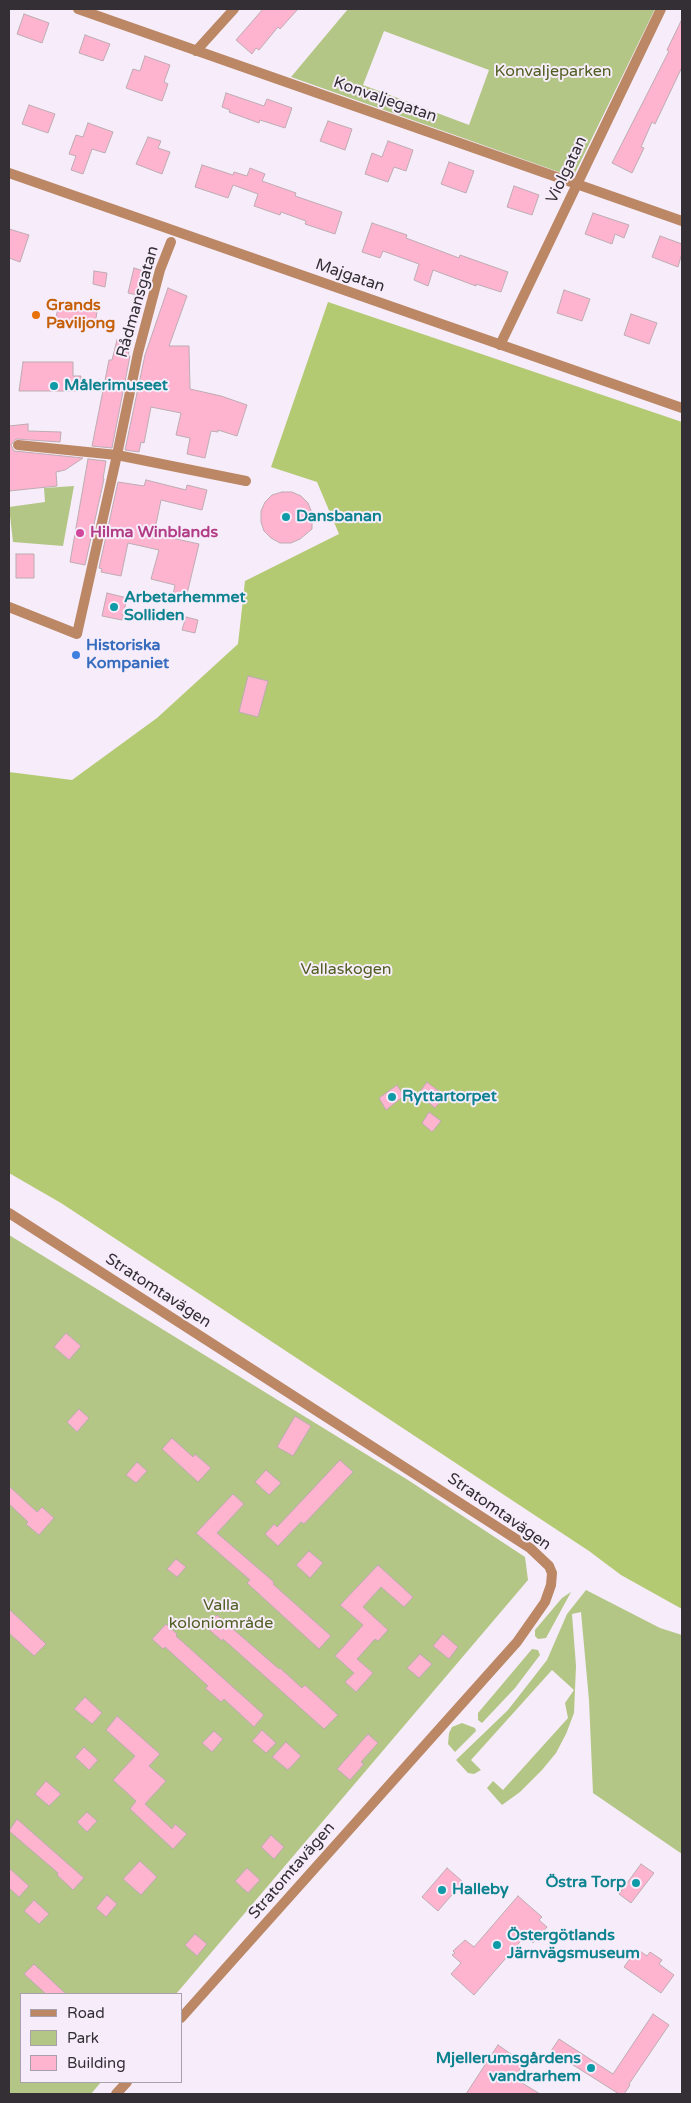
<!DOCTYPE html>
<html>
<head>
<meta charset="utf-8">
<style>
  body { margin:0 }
  #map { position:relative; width:691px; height:2103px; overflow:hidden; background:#f6ecfa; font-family:"Varela Round",sans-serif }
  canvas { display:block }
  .frame { position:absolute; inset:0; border:10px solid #332f34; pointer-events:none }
  .legend { position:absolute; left:20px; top:1993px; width:162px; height:90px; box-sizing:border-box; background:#f6ecfa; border:1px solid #a8a0ab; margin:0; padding:6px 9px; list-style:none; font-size:15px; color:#332f34 }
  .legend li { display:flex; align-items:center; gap:10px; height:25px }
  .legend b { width:25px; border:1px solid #a8a0ab }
</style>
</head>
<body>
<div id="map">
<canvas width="691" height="2103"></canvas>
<div class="frame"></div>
<ul class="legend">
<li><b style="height:6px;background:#bb8765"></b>Road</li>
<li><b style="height:14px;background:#b3c685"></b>Park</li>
<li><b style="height:14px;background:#feb3cf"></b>Building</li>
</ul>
</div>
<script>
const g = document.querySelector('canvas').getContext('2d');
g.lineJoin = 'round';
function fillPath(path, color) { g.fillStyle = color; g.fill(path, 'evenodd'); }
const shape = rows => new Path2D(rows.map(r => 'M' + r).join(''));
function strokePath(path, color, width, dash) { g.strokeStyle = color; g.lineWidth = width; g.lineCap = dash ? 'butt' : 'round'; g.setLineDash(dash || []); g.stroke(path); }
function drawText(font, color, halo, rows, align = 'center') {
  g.font = font + ' "Varela Round",sans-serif'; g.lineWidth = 4; g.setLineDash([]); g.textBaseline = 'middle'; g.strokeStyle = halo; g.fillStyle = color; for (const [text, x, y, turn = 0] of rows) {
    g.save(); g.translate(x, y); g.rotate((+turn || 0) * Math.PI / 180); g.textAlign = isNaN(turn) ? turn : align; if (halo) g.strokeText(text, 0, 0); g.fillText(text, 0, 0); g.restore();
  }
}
fillPath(shape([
  [348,9,655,9,573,177,291,77],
  [384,31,489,70,469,125,363,85],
  [74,486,63,546,13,542,9,507,45,502,44,488],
  [9,1235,408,1480,525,1557,528,1580,176,1994,21,1994,21,2082,101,2082,91,2094,9,2094],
  [586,1590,660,1628,682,1635,682,1854,593,1793,589,1700,581,1612,572,1614,576,1666,574,1713,566,1734,556,1753,542,1770,520,1792,502,1805,487,1788,493,1781,503,1790,568,1718,565,1703,574,1690,552,1670,471,1760,481,1770,474,1774,468,1773,456,1760,508,1710,547,1660,567,1614],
  [571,1592,546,1638,538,1639,535,1636,535,1630,562,1598],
  [532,1649,538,1650,540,1655,515,1688,482,1723,478,1720,478,1713],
  [462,1723,475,1728,476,1731,455,1752,448,1744,449,1733,452,1727]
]), '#b3c685');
fillPath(shape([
  [328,302,682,422,682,1609,621,1575,589,1551,195,1291,61,1203,9,1173,9,772,72,780,157,718,238,644,245,581,339,534,317,482,271,467]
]), '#b3ca72');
const building = shape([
  [263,9,298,9,280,29,278,27,259,50,256,48,252,54,236,40,263,9],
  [24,14,49,23,42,43,17,34,24,14],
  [682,19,682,67,655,124,652,122,641,147,644,148,632,173,612,163,669,51,667,50,682,19],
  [85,35,110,44,103,61,79,53,85,35],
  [145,56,170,65,164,82,168,84,162,101,126,88,133,69,140,71,145,56],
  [226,93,264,106,267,99,292,108,285,128,260,120,259,123,229,112,230,110,222,107,226,93],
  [29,105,55,114,48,133,22,124,29,105],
  [328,121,352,129,345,150,320,141,328,121],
  [88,123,113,132,105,153,92,149,83,174,71,170,76,156,69,154,76,135,83,137,88,123],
  [148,137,161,141,158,148,170,152,162,174,136,164,148,137],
  [388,141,413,150,406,171,394,167,388,182,365,174,372,153,382,157,388,141],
  [449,162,474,171,466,193,441,184,449,162],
  [202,165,233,175,234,172,247,176,250,168,265,174,262,181,296,193,295,196,342,212,335,234,305,224,306,221,281,212,280,215,254,206,258,194,233,185,228,198,195,187,202,165],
  [514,186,539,195,532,215,507,207,514,186],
  [593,213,629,225,624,238,615,234,612,244,585,234,593,213],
  [372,223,407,235,406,238,459,258,460,255,508,272,501,292,476,284,476,286,433,270,428,286,414,280,419,264,383,251,380,258,362,252,372,223],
  [9,229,29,235,20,262,9,258,9,229],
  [660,236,682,244,682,253,678,267,652,257,660,236],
  [134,268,147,272,142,296,128,293,134,268],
  [94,271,107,273,105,287,93,284,94,271],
  [168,288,187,296,169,346,189,346,190,389,221,396,247,405,237,436,218,430,218,432,211,431,205,458,187,454,190,438,176,435,181,413,151,407,144,443,141,442,139,452,125,450,145,355,168,288],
  [564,290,590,299,582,321,557,313,564,290],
  [58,306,97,312,95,325,56,319,58,306],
  [631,314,657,323,649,344,624,335,631,314],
  [117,340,131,343,128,356,130,356,112,448,92,446,109,360,112,360,117,340],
  [23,362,73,362,73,376,81,376,79,391,19,391,23,362],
  [28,424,28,431,61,432,60,442,16,439,11,445,14,451,83,458,65,470,56,472,57,486,9,491,9,426,28,424],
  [88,459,106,461,103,479,104,479,85,565,70,562,88,459],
  [146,480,186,490,187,485,207,490,202,510,161,500,154,534,199,544,186,598,173,595,175,585,151,579,159,550,128,543,121,576,101,572,102,569,99,568,118,482,144,486,146,480],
  [282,492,292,492,301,496,308,503,312,513,312,529,300,539,291,543,280,543,271,538,264,531,261,522,261,511,265,502,272,495,282,492],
  [16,554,34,554,34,578,16,578,16,554],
  [107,593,127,598,122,620,102,616,107,593],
  [186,617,198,620,195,633,182,630,186,617],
  [248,676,268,681,258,717,239,712,248,676],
  [427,1082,445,1096,435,1108,418,1094,427,1082],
  [397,1085,404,1096,386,1110,379,1098,397,1085],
  [429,1112,441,1121,432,1132,422,1123,429,1112],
  [66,1333,81,1346,69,1360,54,1347,66,1333],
  [79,1409,89,1418,77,1432,67,1422,79,1409],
  [295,1416,311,1426,293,1456,277,1447,295,1416],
  [172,1438,193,1457,195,1454,211,1468,198,1482,162,1449,172,1438],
  [340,1460,353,1472,304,1524,301,1522,278,1546,265,1534,274,1524,277,1527,340,1460],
  [137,1462,147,1471,136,1483,126,1475,137,1462],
  [266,1470,281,1483,269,1495,255,1482,266,1470],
  [9,1486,37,1512,42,1507,54,1518,39,1535,26,1524,28,1522,9,1504,9,1486],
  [233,1494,244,1504,217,1533,274,1582,273,1584,331,1636,319,1649,247,1583,250,1580,196,1533,233,1494],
  [309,1551,323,1563,310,1578,296,1565,309,1551],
  [176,1559,186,1567,177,1577,167,1569,176,1559],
  [378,1565,413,1597,404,1607,381,1587,363,1607,388,1630,378,1641,375,1639,357,1659,373,1673,356,1692,345,1682,354,1673,335,1656,363,1625,340,1605,378,1565],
  [9,1609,46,1644,34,1656,9,1633,9,1609],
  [217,1615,279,1669,280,1668,302,1688,305,1685,338,1715,324,1729,223,1639,222,1641,206,1627,217,1615],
  [166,1624,177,1634,176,1636,264,1715,254,1727,224,1699,221,1702,205,1688,208,1686,165,1647,163,1649,152,1639,166,1624],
  [443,1634,458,1647,449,1659,433,1646,443,1634],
  [420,1654,432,1664,419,1678,407,1668,420,1654],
  [85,1697,102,1713,92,1724,74,1709,85,1697],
  [117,1716,160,1754,149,1766,166,1781,145,1804,172,1829,175,1824,187,1834,173,1849,130,1809,136,1801,113,1780,135,1756,106,1730,117,1716],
  [262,1730,276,1743,266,1753,252,1741,262,1730],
  [214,1731,223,1739,212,1752,202,1743,214,1731],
  [368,1734,378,1743,361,1762,364,1764,350,1780,337,1769,368,1734],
  [286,1742,301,1756,288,1770,272,1757,286,1742],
  [84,1747,98,1760,89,1770,75,1757,84,1747],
  [46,1781,61,1794,49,1806,35,1794,46,1781],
  [87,1812,97,1821,87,1832,77,1822,87,1812],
  [17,1819,84,1878,73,1890,57,1875,58,1873,9,1831,17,1819],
  [271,1835,284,1847,274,1859,261,1847,271,1835],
  [140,1861,157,1877,141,1895,123,1879,140,1861],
  [641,1864,654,1873,631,1903,619,1894,641,1864],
  [9,1868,29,1886,19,1897,9,1888,9,1868],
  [247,1868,260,1880,248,1893,235,1881,247,1868],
  [447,1868,463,1882,438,1911,422,1897,447,1868],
  [107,1895,117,1904,106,1917,96,1908,107,1895],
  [518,1896,542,1917,539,1920,547,1927,533,1943,525,1936,474,1995,451,1974,461,1963,452,1955,455,1953,453,1951,465,1940,474,1947,518,1896],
  [34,1900,49,1914,39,1924,24,1911,34,1900],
  [195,1934,207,1944,197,1956,185,1945,195,1934],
  [637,1949,647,1956,650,1952,662,1960,659,1964,674,1975,661,1993,624,1967,637,1949],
  [34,1964,66,1994,46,1994,24,1974,34,1964],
  [653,2014,669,2025,629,2084,630,2085,624,2094,619,2094,551,2051,559,2039,613,2074,653,2014],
  [498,2045,524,2063,514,2078,540,2094,466,2094,498,2045]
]);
fillPath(building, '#feb3cf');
strokePath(building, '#bdacb2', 1);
strokePath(shape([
  [78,9,682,221],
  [196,51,234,9],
  [9,173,682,408],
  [500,345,661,9],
  [18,445,117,455,246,481],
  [9,607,77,634,117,455,138,353,160,270,171,242],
  [9,1213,530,1548,549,1566,552,1573,551,1585,545,1602,517,1642,181,2018],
  [116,2094,127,2082]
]), '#bb8765', 10);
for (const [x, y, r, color] of [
  [36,315,5,"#e8710a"],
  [54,386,5,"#0f9aa8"],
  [286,517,5,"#0f9aa8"],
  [80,533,5,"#d1479c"],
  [114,607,5,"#0f9aa8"],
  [76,655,5,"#3f7fe0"],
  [392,1097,5,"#0f9aa8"],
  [636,1883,5,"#0f9aa8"],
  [442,1890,5,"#0f9aa8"],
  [497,1945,5,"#0f9aa8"],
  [591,2068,5,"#0f9aa8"]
]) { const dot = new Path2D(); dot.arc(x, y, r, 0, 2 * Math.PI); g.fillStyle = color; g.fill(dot); strokePath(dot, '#f6ecfa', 2); }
drawText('16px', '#505f21', '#f6ecfa', [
  ["Konvaljeparken",553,72],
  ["Vallaskogen",346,970],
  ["Valla",221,1606],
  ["koloniområde",221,1624]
]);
drawText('16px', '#332f34', '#f6ecfa', [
  ["Konvaljegatan",385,100,19],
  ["Violgatan",567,170,-64],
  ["Majgatan",350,276,19],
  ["Rådmansgatan",138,302,-74],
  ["Stratomtavägen",158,1291,33],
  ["Stratomtavägen",499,1512,35],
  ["Stratomtavägen",292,1871,-49]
]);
drawText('bold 16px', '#c56008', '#f6ecfa', [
  ["Grands",46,306],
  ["Paviljong",46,324]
], 'left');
drawText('bold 16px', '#0d838f', '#f6ecfa', [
  ["Målerimuseet",64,386],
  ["Dansbanan",296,517],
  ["Arbetarhemmet",124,598],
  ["Solliden",124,616],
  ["Ryttartorpet",402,1097],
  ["Östra Torp",626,1883,"right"],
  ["Halleby",452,1890],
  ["Östergötlands",507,1936],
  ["Järnvägsmuseum",507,1954],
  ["Mjellerumsgårdens",581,2059,"right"],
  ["vandrarhem",581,2077,"right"]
], 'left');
drawText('bold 16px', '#b23c85', '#f6ecfa', [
  ["Hilma Winblands",90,533]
], 'left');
drawText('bold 16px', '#366cbe', '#f6ecfa', [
  ["Historiska",86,646],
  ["Kompaniet",86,664]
], 'left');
</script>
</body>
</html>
